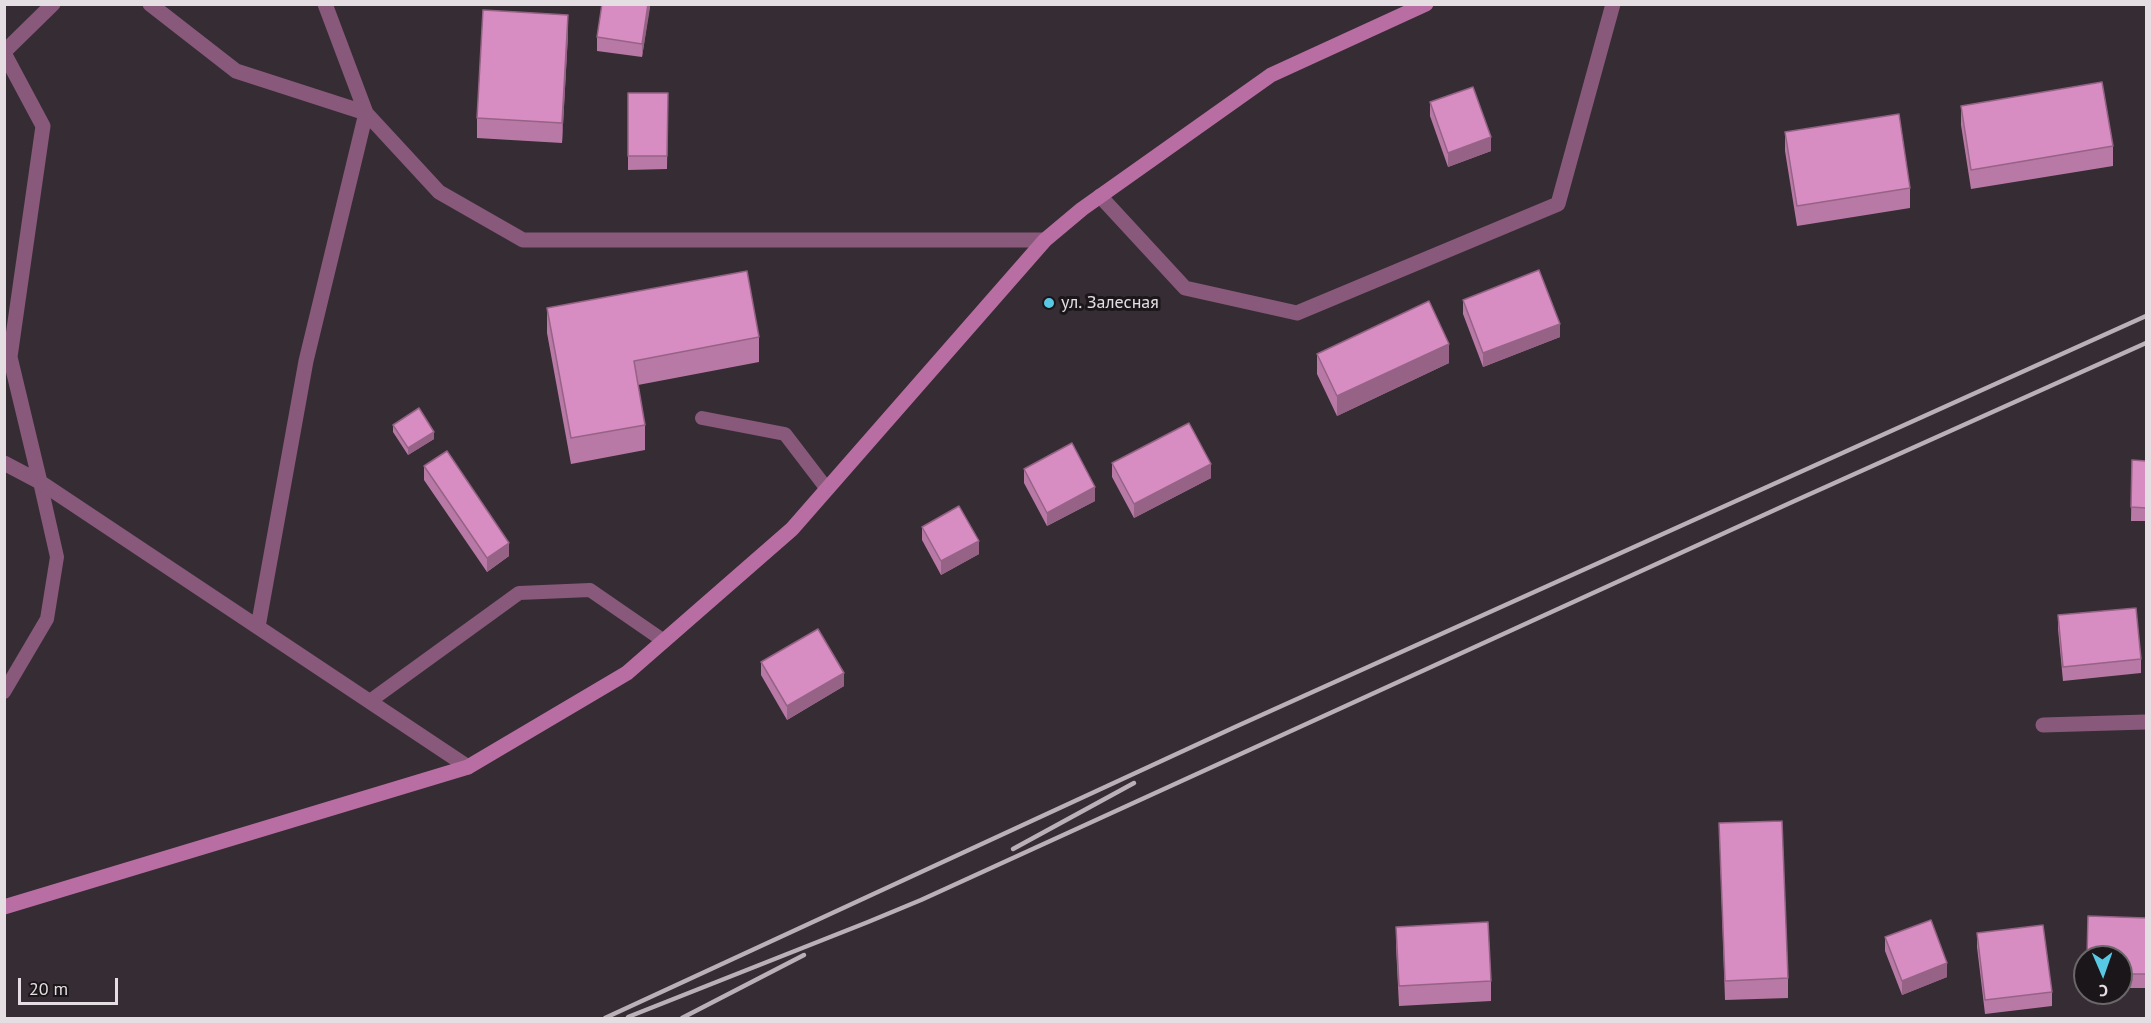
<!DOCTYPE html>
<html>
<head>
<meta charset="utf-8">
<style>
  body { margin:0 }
  #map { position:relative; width:2151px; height:1023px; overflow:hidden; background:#362c33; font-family:"PT Sans",sans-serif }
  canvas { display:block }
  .frame { position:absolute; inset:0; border:6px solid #e4dde2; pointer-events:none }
  .north { position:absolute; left:2073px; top:945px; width:60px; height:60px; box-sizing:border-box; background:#1b1619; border:2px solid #6b6669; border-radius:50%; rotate:178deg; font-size:16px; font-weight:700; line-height:24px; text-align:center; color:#e4dde2 }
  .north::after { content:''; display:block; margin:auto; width:21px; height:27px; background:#58c8e4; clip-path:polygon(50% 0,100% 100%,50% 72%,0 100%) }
  .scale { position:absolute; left:18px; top:978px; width:100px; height:27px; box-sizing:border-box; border:3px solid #e4dde2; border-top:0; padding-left:8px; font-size:18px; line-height:21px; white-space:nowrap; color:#e4dde2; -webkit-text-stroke:4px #1b1619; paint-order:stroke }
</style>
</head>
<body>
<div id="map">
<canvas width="2151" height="1023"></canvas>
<div class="frame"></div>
<div class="north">С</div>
<div class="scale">20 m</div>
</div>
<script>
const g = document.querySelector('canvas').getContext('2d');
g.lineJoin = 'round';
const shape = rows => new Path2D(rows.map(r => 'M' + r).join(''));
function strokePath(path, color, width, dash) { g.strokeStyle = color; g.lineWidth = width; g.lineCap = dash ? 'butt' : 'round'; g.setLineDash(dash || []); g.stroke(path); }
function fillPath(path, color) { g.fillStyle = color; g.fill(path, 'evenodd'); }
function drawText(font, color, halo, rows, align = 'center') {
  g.font = font + ' "PT Sans",sans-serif'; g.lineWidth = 6; g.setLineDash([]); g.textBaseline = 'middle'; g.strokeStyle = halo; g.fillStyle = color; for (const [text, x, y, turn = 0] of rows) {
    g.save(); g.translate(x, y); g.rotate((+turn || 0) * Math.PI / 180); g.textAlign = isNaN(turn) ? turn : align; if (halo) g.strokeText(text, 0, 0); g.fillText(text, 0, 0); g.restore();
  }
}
strokePath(shape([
  [702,418,785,434,827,489],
  [4,692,47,619,57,557,40,482],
  [370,701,519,593,590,590,664,641]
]), '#88597a', 14);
strokePath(shape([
  [150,4,236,71,366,113,306,361,258,627],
  [325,4,366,113,439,192,523,240,1045,240],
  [4,52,53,4],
  [4,53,43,126,10,357,40,482],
  [1100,196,1185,288,1297,313,1558,204,1613,4],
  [4,463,40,482,468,767],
  [2043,725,2146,722]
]), '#88597a', 15);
strokePath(shape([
  [4,907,468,767,627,673,792,529,1045,240,1082,209,1271,75,1426,4]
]), '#b96ea3', 15);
strokePath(shape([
  [1013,849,1134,783],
  [628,1017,868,922,921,900,1790,503,2146,343],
  [605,1018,1235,727,2146,316],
  [682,1018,804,955]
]), '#b9b1b7', 4.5);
fillPath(shape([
  [650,4,642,57,597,51,597,37],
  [568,34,562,143,477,138,477,118],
  [628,93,668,93,667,169,628,170],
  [1430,102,1491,151,1448,167,1430,116],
  [1961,106,2113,146,2113,166,1971,189,1961,125],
  [1785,132,1910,188,1910,208,1797,226,1785,151],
  [1463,300,1560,337,1483,367,1463,314],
  [547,308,759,337,759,362,638,385,645,425,645,450,571,464,547,333],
  [1317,354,1449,363,1337,416,1317,374],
  [393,425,434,439,408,455,393,432],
  [2132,460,2146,461,2146,521,2131,521],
  [1112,463,1211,478,1134,518,1112,477],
  [424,466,509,556,487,572,424,480],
  [1024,469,1095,501,1047,526,1024,483],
  [922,527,979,554,941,575,922,540],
  [2058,615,2141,659,2141,673,2063,681,2058,629],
  [761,662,844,686,787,720,761,675],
  [1719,823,1788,978,1788,998,1725,1000],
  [2146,918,2146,988,2121,988,2121,957],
  [1396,927,1491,981,1491,1001,1399,1006,1396,946],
  [1977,933,2052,992,2052,1006,1985,1014,1977,947],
  [1885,937,1947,977,1902,995,1885,951]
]), '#b979a6');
fillPath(shape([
  [648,4,650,4,650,8,642,57,642,44],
  [568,15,568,34,562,143,562,123],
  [1491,137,1491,151,1448,167,1448,153],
  [1560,324,1560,337,1483,367,1483,353],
  [1449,344,1449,363,1337,416,1337,396],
  [434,432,434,439,408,455,408,448],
  [1211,464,1211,478,1134,518,1134,504],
  [1095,487,1095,501,1047,526,1047,513],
  [979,541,979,554,941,575,941,561],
  [509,543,509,556,487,572,487,558],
  [844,673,844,686,787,720,787,706],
  [1947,963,1947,977,1902,995,1902,981]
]), '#966387');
const building = shape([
  [602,4,648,4,642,44,597,37,602,4],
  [483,10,568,15,562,123,477,118,483,10],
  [2102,82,2113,146,1971,170,1961,106,2102,82],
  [1473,87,1491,137,1448,153,1430,102,1473,87],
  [628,93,668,93,667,156,628,156,628,93],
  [1899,114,1910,188,1797,206,1785,132,1899,114],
  [1539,270,1560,324,1483,353,1463,300,1539,270],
  [747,271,759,337,634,361,645,425,571,438,547,308,747,271],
  [1429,301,1449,344,1337,396,1317,354,1429,301],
  [419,408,434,432,408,448,393,425,419,408],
  [1189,423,1211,464,1134,504,1112,463,1189,423],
  [1072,443,1095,487,1047,513,1024,469,1072,443],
  [447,451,509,543,487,558,424,466,447,451],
  [2132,460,2146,461,2146,508,2131,507,2132,460],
  [959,506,979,541,941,561,922,527,959,506],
  [2136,608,2141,659,2063,667,2058,615,2136,608],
  [818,629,844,673,787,706,761,662,818,629],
  [1782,821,1788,978,1725,981,1719,823,1782,821],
  [2088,916,2146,918,2146,974,2121,974,2121,957,2087,957,2088,916],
  [1931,920,1947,963,1902,981,1885,937,1931,920],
  [1488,922,1491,981,1399,986,1396,927,1488,922],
  [2043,925,2052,992,1985,1000,1977,933,2043,925]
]);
fillPath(building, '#d78dc1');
strokePath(building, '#966387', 1.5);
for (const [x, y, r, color] of [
  [1049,303,6,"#58c8e4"]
]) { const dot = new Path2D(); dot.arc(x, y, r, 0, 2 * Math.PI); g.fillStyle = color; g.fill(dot); strokePath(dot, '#1b1619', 2); }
drawText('18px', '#e4dde2', '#1b1619', [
  ["ул. Залесная",1061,303]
], 'left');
</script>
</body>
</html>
